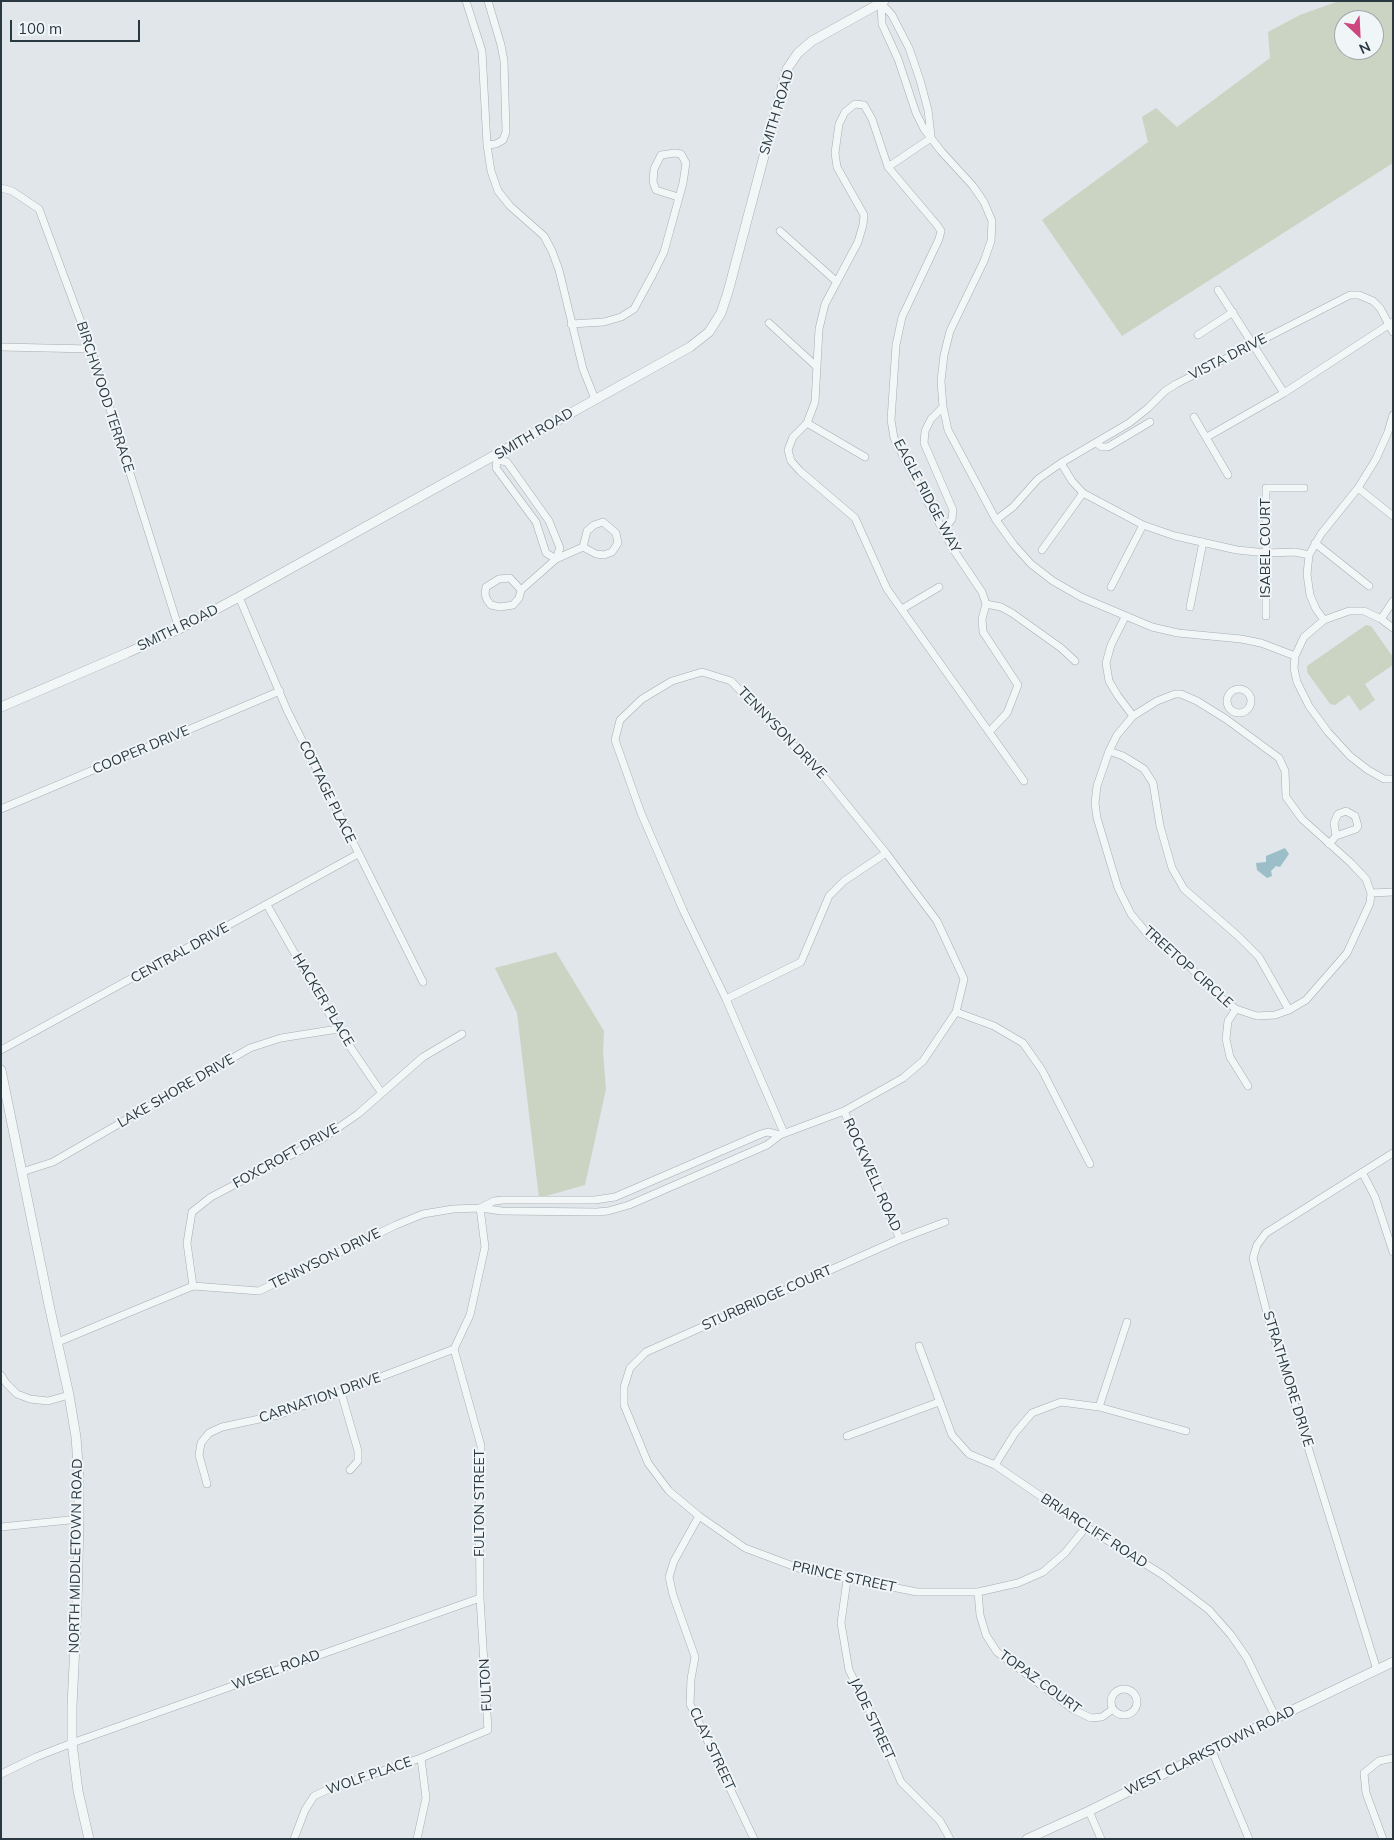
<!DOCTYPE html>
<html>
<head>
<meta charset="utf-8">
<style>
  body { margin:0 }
  #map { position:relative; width:1394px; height:1840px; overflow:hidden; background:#e0e6e9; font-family:Mulish,sans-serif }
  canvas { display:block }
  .frame { position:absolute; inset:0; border:2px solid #293841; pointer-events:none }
  .north { position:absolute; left:1334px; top:10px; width:50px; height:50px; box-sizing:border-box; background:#f0f5f7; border:1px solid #a0a9ae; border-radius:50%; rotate:155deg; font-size:14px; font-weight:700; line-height:20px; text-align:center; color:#293841 }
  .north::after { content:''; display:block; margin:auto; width:18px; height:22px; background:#cd467f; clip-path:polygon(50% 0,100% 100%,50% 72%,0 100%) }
  .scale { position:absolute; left:10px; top:20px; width:130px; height:22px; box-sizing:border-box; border:2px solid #293841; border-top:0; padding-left:6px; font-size:15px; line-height:18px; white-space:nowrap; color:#293841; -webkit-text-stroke:4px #f0f5f7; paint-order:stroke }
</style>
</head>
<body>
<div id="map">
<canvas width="1394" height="1840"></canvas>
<div class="frame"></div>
<div class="north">N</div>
<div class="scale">100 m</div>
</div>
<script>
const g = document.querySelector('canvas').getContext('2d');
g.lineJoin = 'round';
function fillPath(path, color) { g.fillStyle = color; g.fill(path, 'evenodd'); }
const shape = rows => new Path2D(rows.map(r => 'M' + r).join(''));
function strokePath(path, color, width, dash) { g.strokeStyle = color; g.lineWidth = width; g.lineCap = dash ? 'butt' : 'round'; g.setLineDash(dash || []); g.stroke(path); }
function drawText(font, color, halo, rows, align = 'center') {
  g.font = font + ' Mulish,sans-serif'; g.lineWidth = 4; g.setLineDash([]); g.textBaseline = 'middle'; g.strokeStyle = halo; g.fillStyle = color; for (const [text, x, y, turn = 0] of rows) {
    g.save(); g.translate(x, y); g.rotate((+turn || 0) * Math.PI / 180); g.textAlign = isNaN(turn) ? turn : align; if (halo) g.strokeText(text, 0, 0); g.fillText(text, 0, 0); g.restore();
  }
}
fillPath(shape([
  [1339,1,1393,1,1393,163,1122,336,1042,220,1148,142,1142,117,1156,108,1177,127,1270,58,1268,32,1300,15],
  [1344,20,1374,20,1374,50,1344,50],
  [1366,625,1371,626,1393,657,1393,665,1365,684,1375,700,1360,711,1349,695,1335,705,1330,704,1307,672,1307,666],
  [556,952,604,1031,603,1052,606,1089,585,1185,539,1198,517,1013,495,968]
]), '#cbd3c2');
fillPath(shape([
  [1285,848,1289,854,1280,867,1276,866,1271,871,1272,876,1267,878,1257,870,1256,863,1266,862,1266,856]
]), '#9cbec9');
const minor = shape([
  [466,1,482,51,487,145,491,171,498,191,510,206,544,236,552,251,559,270,583,369,595,399],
  [880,2,892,15,909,48,920,80,928,110,931,136],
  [881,3,882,24,898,59,916,113,924,129,941,151,973,186,984,202,992,221,991,241,984,261,950,331,944,355,941,381,943,407,948,430,996,520,1014,545,1031,564,1053,581,1081,597,1152,627,1178,633,1241,639,1261,643,1295,656],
  [487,145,496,144,503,140,506,132,504,61,501,45,488,1],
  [888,167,931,138],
  [1,188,12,191,39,209,91,349,179,629],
  [780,231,837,282],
  [1218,290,1284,393],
  [769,323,817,367],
  [571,324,604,322,621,317,634,309,653,274,664,252,683,183,686,163,681,154,675,153,661,155,654,169,653,182,656,190,678,197],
  [1198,335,1233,312],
  [1,347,91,349],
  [943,407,931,419,925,431,924,443,953,510,952,519,943,531],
  [1194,417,1228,475],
  [807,423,865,457],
  [1207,437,1284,393,1393,322],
  [1096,443,1102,447,1108,447,1150,422],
  [495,456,497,460,496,468,536,522,546,553,556,559,560,548,549,521,507,462,497,460],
  [1061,463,1072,481,1083,493,1143,525,1175,536,1237,550,1267,553,1295,552,1309,555],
  [1358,488,1393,516],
  [996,520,1013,507,1038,479,1061,463,1129,423,1148,408,1165,391,1176,384,1350,295,1359,295,1373,301,1380,308,1393,332],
  [1315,543,1369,586],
  [1042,550,1083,493],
  [1111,587,1143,525],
  [521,590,510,578,499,579,486,587,485,594,487,600,491,605,500,607,513,605,519,598,521,590,556,559,583,547,596,554,604,555,612,552,618,543,616,533,603,522,594,525,587,531,583,547],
  [239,597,287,710,423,982],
  [986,604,1001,607,1012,613,1061,648,1075,661],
  [1190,607,1203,542],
  [902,609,939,587],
  [1266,616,1266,488,1304,488],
  [1125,617,1111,645,1106,663,1109,681,1118,696,1133,716],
  [1381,619,1393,601],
  [1324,620,1316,609,1310,595,1307,574,1309,555,1321,534,1358,488,1376,459,1388,432,1393,415],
  [1393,628,1381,619,1364,611,1349,611,1324,620,1304,637,1295,656,1294,668,1297,682,1309,706,1328,732,1350,756,1368,770,1384,779,1393,779],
  '1227 701a12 12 0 1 1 24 0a12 12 0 1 1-24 0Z',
  [1175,694,1181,694,1197,701,1226,719,1279,758,1285,771,1286,797,1302,819,1351,863,1366,879,1371,893,1370,903,1347,953,1306,1000,1289,1010,1275,1015,1257,1016,1236,1009,1220,997,1181,958,1150,937,1131,914,1118,888,1097,818,1095,803,1097,786,1109,751,1117,735,1133,716,1157,701,1175,694],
  [990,731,1007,713,1018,685,983,632,982,619,986,604,982,592,953,549,903,456,894,438,891,420,896,345,902,317,939,239,941,231,937,225,888,167,872,119,864,105,855,104,845,112,839,124,835,153,837,167,864,215,863,225,858,242,825,304,819,329,815,402,807,423,793,437,788,450,791,461,800,471,855,518,887,589,1024,781],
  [1109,751,1123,756,1144,769,1153,783,1160,826,1172,868,1184,889,1238,936,1259,957,1289,1010],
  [1,809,280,691],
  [1329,844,1336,836,1334,823,1338,814,1346,811,1355,816,1358,826,1356,829,1336,836],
  [1371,893,1393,892],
  [267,905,338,1029,381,1092],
  [726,999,801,962,829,896,844,881,886,853],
  [1236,1009,1228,1021,1226,1039,1230,1057,1248,1086],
  [956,1012,994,1026,1023,1043,1042,1070,1090,1164],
  [1,1050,358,854],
  [844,1111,900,1239],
  [780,1135,768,1132,761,1134,615,1197,595,1200,503,1200,494,1201,480,1208,502,1211,597,1212,608,1211,629,1205,767,1145,780,1135,844,1111,903,1078,923,1061,956,1012,964,979,937,921,886,853,826,779,731,681,702,672,672,681,642,699,620,720,615,740,641,813,683,910,726,999,784,1133],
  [22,1172,53,1162,250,1048,281,1038,338,1029],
  [1362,1172,1375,1197,1393,1252],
  [945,1222,900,1239,646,1352,630,1368,624,1387,624,1405,648,1463,669,1491,699,1516,745,1548,801,1569,917,1592,978,1592,1018,1583,1043,1572,1065,1553,1086,1527],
  [193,1286,187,1243,192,1212,211,1197,322,1139,358,1114,423,1057,462,1034],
  [58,1342,193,1286,259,1291,396,1225,423,1214,453,1209,480,1208,485,1247,470,1315,454,1349,481,1446,479,1488,480,1598,488,1730,421,1758],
  [919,1346,952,1435,969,1454,995,1465,1086,1527,1163,1575,1209,1610,1231,1635,1247,1658,1276,1718],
  [1,1375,6,1383,17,1394,30,1399,48,1401,69,1395],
  [341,1392,358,1451,358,1461,350,1470],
  [1099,1407,1127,1322],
  [847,1436,939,1402],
  [995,1465,1015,1433,1032,1413,1061,1402,1099,1407,1186,1431],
  [207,1484,199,1455,201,1443,209,1433,222,1427,278,1415,341,1392,454,1349],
  [699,1516,674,1561,669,1577,673,1595,695,1657,691,1679,690,1704,754,1839],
  [1,1527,79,1519],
  [847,1580,841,1623,849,1670,878,1728,901,1782,940,1821,950,1839],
  [978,1592,980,1615,986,1635,997,1652,1074,1710,1091,1718,1102,1717,1113,1709],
  [1377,1670,1269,1321,1253,1258,1257,1245,1266,1233,1393,1153],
  '1111 1702a13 13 0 1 1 26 0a13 13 0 1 1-26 0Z',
  [1212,1751,1249,1839],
  [1,1774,36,1757,72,1743,480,1598],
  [1089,1811,1101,1839],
  [294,1839,305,1810,314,1796,331,1788,421,1758,426,1798,417,1839],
  [1383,1839,1366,1793,1364,1773,1379,1761,1393,1758]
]);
const tertiary = shape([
  [1,707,127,653,179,629,239,597,690,347,709,332,721,313,728,292,787,69,798,53,812,41,884,1],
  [1,1070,49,1305,69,1395,76,1437,79,1478,79,1519,77,1603,72,1706,72,1743,78,1791,89,1839],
  [1027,1839,1089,1811,1276,1718,1393,1662]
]);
strokePath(minor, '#a5aeb3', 8);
strokePath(tertiary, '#a5aeb3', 10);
strokePath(minor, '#f3f6f7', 7);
strokePath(tertiary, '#f3f6f7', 9);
drawText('14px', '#293841', '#f0f5f7', [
  ["SMITH ROAD",777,112,-73],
  ["VISTA DRIVE",1228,357,-27],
  ["BIRCHWOOD TERRACE",105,397,72],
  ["SMITH ROAD",534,434,-30],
  ["EAGLE RIDGE WAY",927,496,62],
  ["ISABEL COURT",1266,548,-90],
  ["SMITH ROAD",178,628,-26],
  ["TENNYSON DRIVE",782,733,46],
  ["COOPER DRIVE",141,750,-23],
  ["COTTAGE PLACE",327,792,64],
  ["CENTRAL DRIVE",180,953,-29],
  ["TREETOP CIRCLE",1188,967,42],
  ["HACKER PLACE",323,1000,59],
  ["LAKE SHORE DRIVE",176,1091,-30],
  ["FOXCROFT DRIVE",286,1156,-29],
  ["ROCKWELL ROAD",872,1175,66],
  ["TENNYSON DRIVE",325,1259,-26],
  ["STURBRIDGE COURT",767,1298,-24],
  ["STRATHMORE DRIVE",1288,1379,73],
  ["CARNATION DRIVE",320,1398,-19],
  ["FULTON STREET",480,1503,-90],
  ["BRIARCLIFF ROAD",1094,1531,33],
  ["NORTH MIDDLETOWN ROAD",76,1556,-89],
  ["PRINCE STREET",844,1577,12],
  ["WESEL ROAD",276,1670,-20],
  ["TOPAZ COURT",1040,1682,36],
  ["FULTON",486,1685,-93],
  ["JADE STREET",872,1719,65],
  ["CLAY STREET",712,1749,65],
  ["WEST CLARKSTOWN ROAD",1210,1751,-26],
  ["WOLF PLACE",369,1776,-19]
]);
</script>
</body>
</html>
